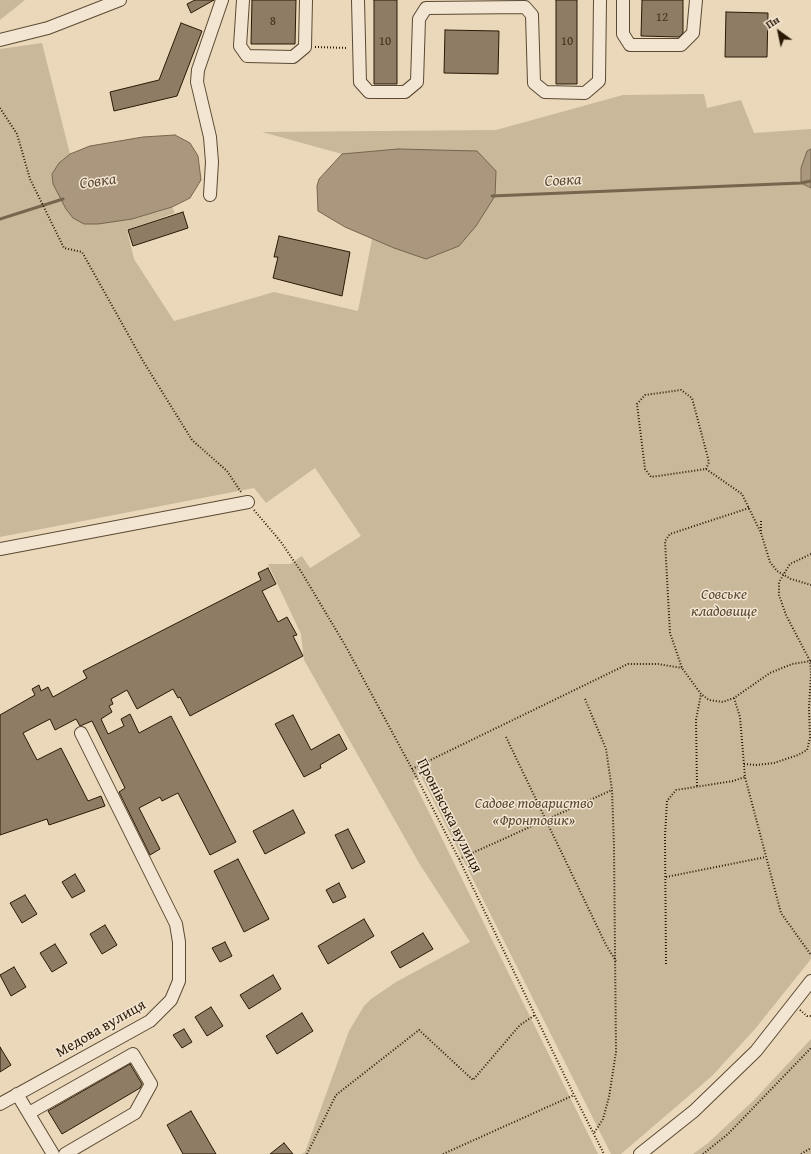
<!DOCTYPE html>
<html>
<head>
<meta charset="utf-8">
<style>
  body { margin:0 }
  #map { position:relative; width:811px; height:1154px; overflow:hidden; background:#ebd8ba; font-family:"Gentium Book Plus",serif }
  canvas { display:block }
  .north { position:absolute; left:759px; top:12px; width:40px; height:40px; -webkit-text-stroke:3px #f2e6d2; paint-order:stroke; rotate:327deg; font-size:11px; font-weight:700; line-height:16px; text-align:center; color:#2b1906 }
  .north::after { content:''; display:block; margin:auto; width:14px; height:18px; background:#2b1906; clip-path:polygon(50% 0,100% 100%,50% 72%,0 100%) }
</style>
</head>
<body>
<div id="map">
<canvas width="811" height="1154"></canvas>
<div class="north">Пн</div>
</div>
<script>
const g = document.querySelector('canvas').getContext('2d');
g.lineJoin = 'round';
function fillPath(path, color) { g.fillStyle = color; g.fill(path, 'evenodd'); }
const shape = rows => new Path2D(rows.map(r => 'M' + r).join(''));
function strokePath(path, color, width, dash) { g.strokeStyle = color; g.lineWidth = width; g.lineCap = dash ? 'butt' : 'round'; g.setLineDash(dash || []); g.stroke(path); }
function drawText(font, color, halo, rows, align = 'center') {
  g.font = font + ' "Gentium Book Plus",serif'; g.lineWidth = 3; g.setLineDash([]); g.textBaseline = 'middle'; g.strokeStyle = halo; g.fillStyle = color; for (const [text, x, y, turn = 0] of rows) {
    g.save(); g.translate(x, y); g.rotate((+turn || 0) * Math.PI / 180); g.textAlign = isNaN(turn) ? turn : align; if (halo) g.strokeText(text, 0, 0); g.fillText(text, 0, 0); g.restore();
  }
}
fillPath(shape([
  [0,0,25,0,0,20],
  [42,43,70,154,59,163,84,224,132,219,172,207,175,213,127,230,134,259,174,321,274,292,358,311,372,239,394,248,398,149,342,154,262,132,496,130,623,95,704,94,707,108,741,100,754,133,811,129,811,149,807,151,801,183,811,188,811,959,755,1029,712,1076,621,1154,611,1154,421,776,413,780,598,1154,301,1154,305,1152,349,1031,364,1006,371,999,396,982,470,942,419,863,304,660,301,634,268,564,290,564,302,556,310,568,361,536,315,468,266,503,254,488,0,537,0,49],
  [811,1039,811,1154,693,1154,708,1143,753,1101]
]), '#cab89b');
const water = shape([
  [175,135,190,143,198,156,201,180,190,198,172,207,132,219,98,224,84,224,73,218,66,209,53,184,52,174,59,163,70,154,90,146,143,137,175,135],
  [398,149,477,151,496,171,495,196,476,226,459,246,426,259,394,248,345,227,318,211,317,186,319,179,342,154,398,149],
  [811,149,811,188,801,183,801,168,807,151,811,149]
]);
fillPath(water, '#aa977d');
strokePath(water, '#77654d', 1);
strokePath(shape([
  [492,196,801,183,811,181],
  [0,219,63,199]
]), '#77654d', 3);
const building = shape([
  [195,0,214,0,191,13,187,4,195,0],
  [252,0,296,0,295,44,251,44,252,0],
  [374,0,397,0,397,84,374,84,374,0],
  [556,0,577,0,577,84,556,84,556,0],
  [642,0,683,0,683,33,679,37,641,36,642,0],
  [726,12,768,13,767,57,725,57,726,12],
  [181,23,202,31,177,96,114,111,110,92,159,80,181,23],
  [445,30,499,31,498,74,444,73,445,30],
  [183,212,188,228,133,246,128,230,183,212],
  [279,236,350,252,342,296,273,278,278,257,274,257,279,236],
  [268,568,276,584,262,591,278,622,287,617,297,635,293,636,303,656,190,716,180,697,178,698,173,689,137,709,127,690,111,699,113,704,109,706,112,712,101,719,108,734,124,726,121,719,130,714,139,733,171,716,236,842,210,855,178,793,162,801,160,797,139,808,160,849,150,855,119,792,125,788,92,721,80,726,76,719,55,730,50,719,23,733,37,760,61,748,88,801,101,796,105,806,49,825,47,819,0,835,0,715,35,695,32,689,39,685,41,691,48,687,53,697,87,678,83,671,261,580,258,573,268,568],
  [293,715,311,750,339,734,347,749,320,765,321,768,304,777,275,724,293,715],
  [293,810,305,833,265,854,253,831,293,810],
  [348,829,365,862,352,869,335,835,348,829],
  [238,859,269,919,244,932,214,871,238,859],
  [75,874,85,891,72,898,62,882,75,874],
  [339,883,346,897,333,903,326,890,339,883],
  [25,895,37,914,22,923,10,903,25,895],
  [364,919,374,936,328,964,318,946,364,919],
  [105,925,117,945,102,954,90,934,105,925],
  [423,933,433,949,400,968,391,952,423,933],
  [225,942,232,956,220,962,212,948,225,942],
  [55,944,67,963,52,972,40,953,55,944],
  [14,967,26,987,11,996,0,975,14,967],
  [273,975,281,989,249,1009,240,995,273,975],
  [211,1007,223,1026,207,1036,195,1017,211,1007],
  [302,1013,313,1031,277,1054,266,1036,302,1013],
  [184,1029,192,1042,182,1048,173,1035,184,1029],
  [0,1047,11,1065,0,1072,0,1047],
  [130,1064,142,1084,140,1088,62,1134,48,1111,130,1064],
  [191,1111,216,1154,183,1154,167,1125,191,1111],
  [284,1143,293,1154,270,1154,284,1143]
]);
fillPath(building, '#8f7c64');
strokePath(building, '#2b1906', 1);
const minor = shape([
  [243,0,240,46,247,56,293,57,305,47,306,0],
  [358,0,360,82,369,92,405,92,417,82,419,19,426,8,525,7,532,15,534,83,545,92,585,93,599,81,600,0],
  [623,0,623,34,630,45,681,45,693,33,696,0],
  [0,40,48,28,120,0],
  [210,195,212,162,210,137,197,82,198,70,222,0],
  [0,549,248,502],
  [17,1094,53,1154],
  [0,1104,150,1021,171,1000,179,981,179,942,176,924,81,733],
  [29,1113,133,1054,151,1084,135,1113,65,1154],
  [640,1154,694,1111,756,1051,811,981]
]);
strokePath(minor, '#5b4933', 14);
strokePath(shape([
  [315,47,348,48],
  [0,108,17,134,30,179,64,248,82,252,143,361,192,440,227,471,241,492],
  [706,469,709,462,692,398,681,390,645,395,637,404,645,469,651,477,706,469,742,494,761,533],
  [749,508,670,534,665,541,670,633,682,668,701,694,709,700,723,702,734,698,770,673,792,664,811,661],
  [254,510,281,542,302,573,345,645,417,778,459,859,574,1095,604,1154],
  [761,521,761,533,770,562,777,571,791,579,811,585],
  [811,554,790,564,779,582,779,595,786,615,810,661,811,673],
  [734,698,740,717,745,777,781,913,811,955],
  [585,699,606,749,612,790,614,847,616,1052,609,1097,603,1119,594,1133],
  [506,737,606,945,616,961],
  [744,764,756,765,774,763,798,755,807,750,810,738,809,708,811,674],
  [412,769,628,664,658,664,682,668],
  [697,786,696,720,701,694],
  [459,859,612,790],
  [666,877,766,857],
  [666,964,665,836,667,801,676,790,733,781,745,777],
  [800,1010,807,1016,811,1016],
  [307,1154,336,1095,419,1030,473,1080,520,1025,535,1015],
  [443,1154,574,1095],
  [703,1154,728,1134,811,1048],
  [801,1154,811,1148]
]), '#2b1906', 2, [1, 2]);
strokePath(minor, '#f2e6d2', 12);
drawText('13px', '#44321e', null, [
  ["12",662,18],
  ["8",273,22],
  ["10",385,42],
  ["10",567,42]
]);
drawText('italic 15px', '#5b4933', '#f2e6d2', [
  ["Совське",724,595],
  ["кладовище",724,612],
  ["Садове товариство",534,804],
  ["«Фронтовик»",534,821]
]);
drawText('15px', '#2b1906', '#f2e6d2', [
  ["Пронівська вулиця",449,816,63],
  ["Медова вулиця",101,1029,-30]
]);
drawText('italic 16px', '#5e4b36', '#f2e6d2', [
  ["Совка",563,181,-3],
  ["Совка",98,182,-8]
]);
</script>
</body>
</html>
